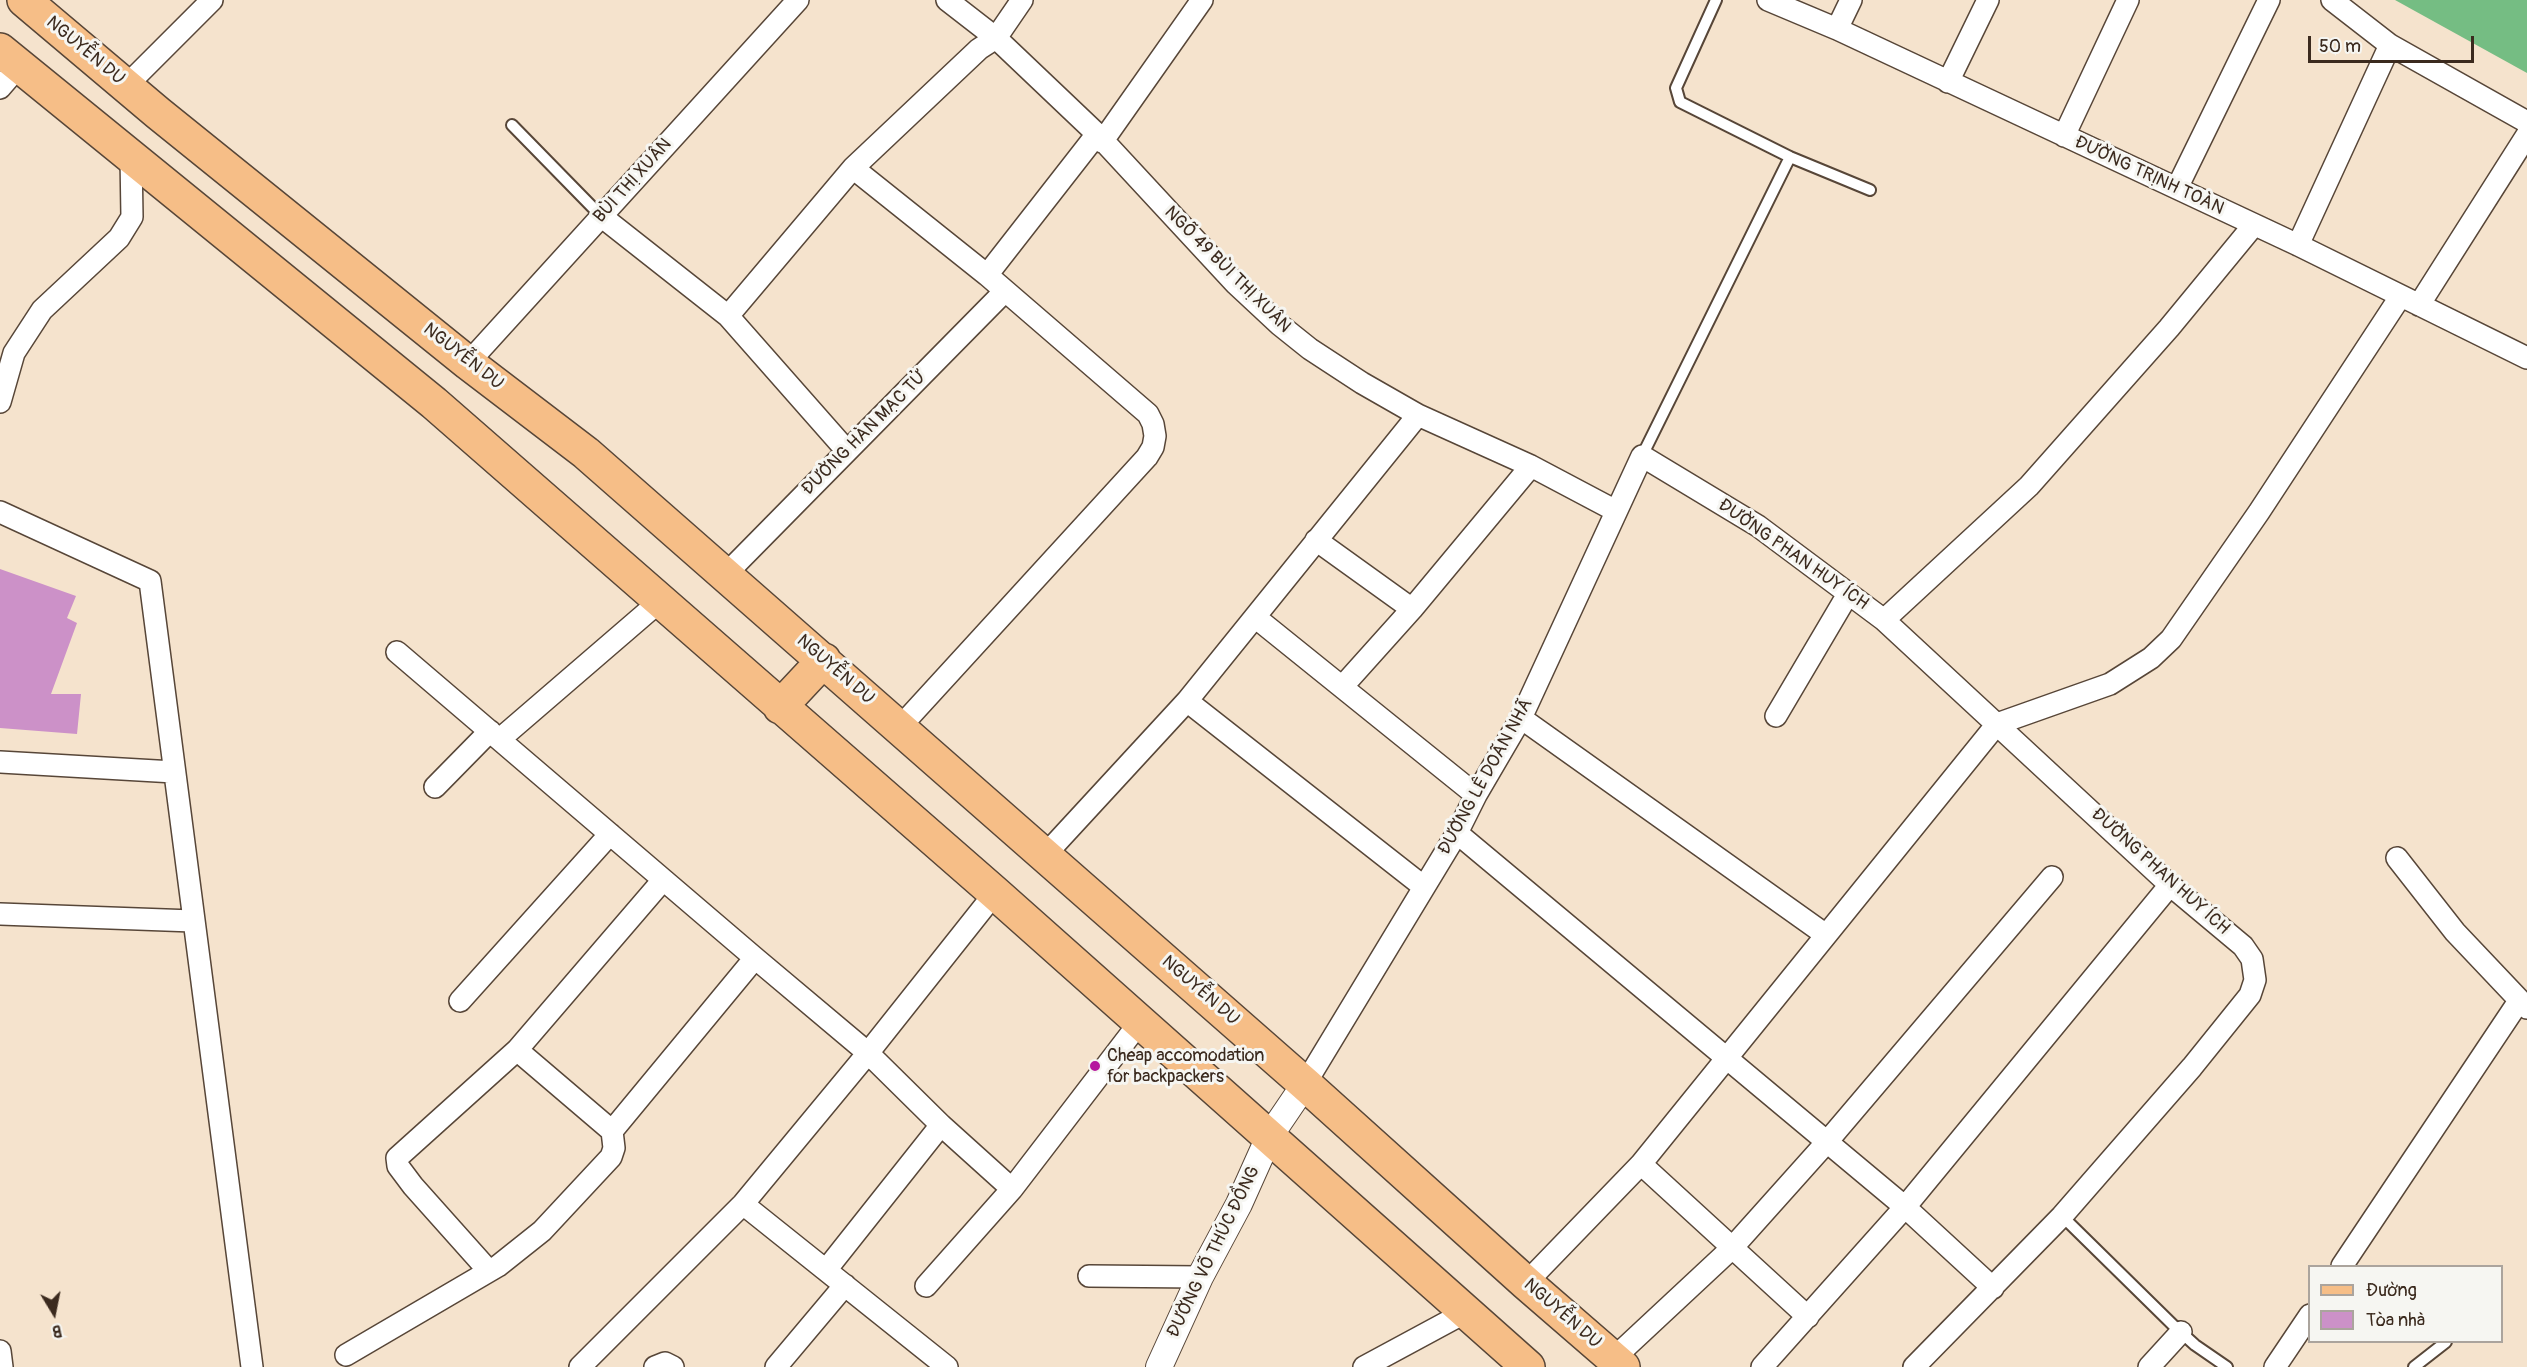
<!DOCTYPE html>
<html>
<head>
<meta charset="utf-8">
<style>
  body { margin:0 }
  #map { position:relative; width:2527px; height:1367px; overflow:hidden; background:#f5e3cd; font-family:Pangolin,sans-serif }
  canvas { display:block }
  .legend { position:absolute; left:2308px; top:1265px; width:195px; height:78px; box-sizing:border-box; background:#f6f6f2; border:2px solid #aba49d; margin:0; padding:8px 10px; list-style:none; font-size:18px; color:#3b2a1e }
  .legend li { display:flex; align-items:center; gap:12px; height:30px }
  .legend b { width:30px; border:2px solid #aba49d }
  .north { position:absolute; left:24px; top:1283px; width:60px; height:60px; -webkit-text-stroke:4px #f6f6f2; paint-order:stroke; rotate:170deg; font-size:16px; font-weight:700; line-height:24px; text-align:center; color:#3b2a1e }
  .north::after { content:''; display:block; margin:auto; width:21px; height:27px; background:#3b2a1e; clip-path:polygon(50% 0,100% 100%,50% 72%,0 100%) }
  .scale { position:absolute; left:2308px; top:36px; width:166px; height:27px; box-sizing:border-box; border:3px solid #3b2a1e; border-top:0; padding-left:8px; font-size:18px; line-height:21px; white-space:nowrap; color:#3b2a1e; -webkit-text-stroke:4px #f6f6f2; paint-order:stroke }
</style>
</head>
<body>
<div id="map">
<canvas width="2527" height="1367"></canvas>
<ul class="legend">
<li><b style="height:8px;background:#f6be87"></b>Đường</li>
<li><b style="height:16px;background:#cc91c8"></b>Tòa nhà</li>
</ul>
<div class="north">B</div>
<div class="scale">50 m</div>
</div>
<script>
const g = document.querySelector('canvas').getContext('2d');
g.lineJoin = 'round';
function fillPath(path, color) { g.fillStyle = color; g.fill(path, 'evenodd'); }
const shape = rows => new Path2D(rows.map(r => 'M' + r).join(''));
function strokePath(path, color, width, dash) { g.strokeStyle = color; g.lineWidth = width; g.lineCap = dash ? 'butt' : 'round'; g.setLineDash(dash || []); g.stroke(path); }
function drawText(font, color, halo, rows, align = 'center') {
  g.font = font + ' Pangolin,sans-serif'; g.lineWidth = 6; g.setLineDash([]); g.textBaseline = 'middle'; g.strokeStyle = halo; g.fillStyle = color; for (const [text, x, y, turn = 0] of rows) {
    g.save(); g.translate(x, y); g.rotate((+turn || 0) * Math.PI / 180); g.textAlign = isNaN(turn) ? turn : align; if (halo) g.strokeText(text, 0, 0); g.fillText(text, 0, 0); g.restore();
  }
}
fillPath(shape([
  [2395,0,2527,0,2527,73]
]), '#75bd83');
fillPath(shape([
  [0,569,76,596,67,618,77,623,51,694,81,694,77,734,0,728]
]), '#cc91c8');
const service = shape([
  [1716,0,1676,88,1680,102,1790,157,1870,190],
  [512,125,601,216],
  [1642,456,1790,157],
  [2062,1216,2174,1326,2195,1345,2227,1367],
  [2414,1367,2446,1342]
]);
const minor = shape([
  [947,0,996,38,1097,134,1236,284,1280,325,1310,349,1362,383,1418,415,1531,466,1616,511],
  [1768,0,1837,29,2298,245,2527,358],
  [2332,0,2390,45,2527,122],
  [1837,29,1851,0],
  [1948,82,1988,0],
  [127,85,212,0],
  [0,88,19,66],
  [2064,136,2128,0],
  [1102,142,1202,0],
  [853,168,987,275,1148,414,1153,424,1155,436,1153,447,1147,457,900,727],
  [2177,188,2269,0],
  [601,216,728,316,847,451],
  [2298,245,2390,45],
  [987,275,1097,134],
  [2419,305,2527,135],
  [728,316,853,168,979,49,996,38,1022,0],
  [468,363,798,0],
  [0,402,14,353,42,310,119,238,132,217,131,156],
  [0,512,150,581,252,1367],
  [1316,540,1412,609],
  [726,574,1004,292],
  [1255,617,1476,795],
  [1884,620,2029,486,2169,328,2253,226],
  [397,652,755,958,868,1053,941,1125,826,1270],
  [1342,687,1412,609,1531,466],
  [1187,701,1424,887],
  [1776,716,1848,594],
  [1521,718,1826,935],
  [500,739,659,602],
  [0,762,174,772],
  [435,787,490,731],
  [1457,833,1905,1207,1993,1288],
  [1045,855,1187,701,1418,415],
  [2397,858,2455,932,2527,1008],
  [0,914,193,921],
  [460,1001,610,834],
  [1305,1084,1457,833,1476,795,1521,718,1642,456,1758,526,1884,620,2170,885,2243,946,2252,959,2255,980,2250,995,2192,1067,2062,1216,1914,1367],
  [941,1125,1012,1189],
  [612,1131,755,958],
  [1641,1164,1808,1317],
  [743,1204,947,1367],
  [2342,1266,2519,1001],
  [488,1270,413,1186,398,1166,397,1158,517,1050,663,880],
  [1089,1276,1200,1277],
  [1526,1283,1641,1164,1997,724,2110,684,2151,658,2171,639,2259,512,2400,297],
  [926,1286,1012,1189,1140,1022],
  [0,1351,2,1367],
  [346,1355,498,1266,542,1231,611,1157,614,1148,612,1131,517,1050],
  [1614,1358,1732,1248,1826,1143,2052,877],
  [580,1367,743,1204,868,1053,995,893],
  [655,1367,665,1363,673,1367],
  [776,1367,845,1285],
  [1364,1367,1466,1312],
  [1762,1367,1905,1207,2170,885],
  [2149,1367,2181,1332],
  [2275,1367,2310,1315]
]);
const tertiary = shape([
  [1159,1367,1200,1277,1239,1204,1269,1137,1305,1084]
]);
const primary = shape([
  [24,0,158,113,468,363,586,453,1305,1084,1526,1283,1623,1367],
  [0,50,434,403,995,893,1528,1367],
  [780,707,824,660]
]);
strokePath(service, '#574638', 14);
strokePath(minor, '#574638', 24);
strokePath(tertiary, '#574638', 28);
strokePath(primary, '#574638', 36);
strokePath(service, '#fff', 10);
strokePath(minor, '#fff', 21);
strokePath(tertiary, '#fff', 26);
strokePath(primary, '#f6be87', 33);
for (const [x, y, r, color] of [
  [1095,1066,6,"#b5179e"]
]) { const dot = new Path2D(); dot.arc(x, y, r, 0, 2 * Math.PI); g.fillStyle = color; g.fill(dot); strokePath(dot, '#f6f6f2', 2); }
drawText('18px', '#3b2a1e', '#f6f6f2', [
  ["NGUYỄN DU",85,51,40],
  ["ĐƯỜNG TRỊNH TOÀN",2149,176,25],
  ["BÙI THỊ XUÂN",633,181,-48],
  ["NGÕ 49 BÙI THỊ XUÂN",1227,270,45],
  ["NGUYỄN DU",463,357,38],
  ["ĐƯỜNG HÀN MẠC TỬ",865,433,-45],
  ["ĐƯỜNG PHAN HUY ÍCH",1793,555,35],
  ["NGUYỄN DU",835,670,41],
  ["ĐƯỜNG LÊ DOÃN NHÃ",1486,777,-61],
  ["ĐƯỜNG PHAN HUY ÍCH",2160,872,42],
  ["NGUYỄN DU",1200,991,41],
  ["ĐƯỜNG VÕ THÚC ĐỒNG",1214,1252,-64],
  ["NGUYỄN DU",1562,1314,41]
]);
drawText('18px', '#3b2a1e', '#f6f6f2', [
  ["Cheap accomodation",1107,1056],
  ["for backpackers",1107,1077]
], 'left');
</script>
</body>
</html>
